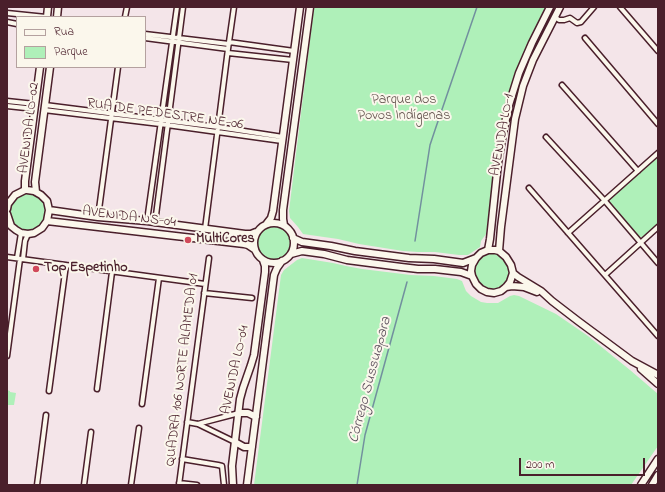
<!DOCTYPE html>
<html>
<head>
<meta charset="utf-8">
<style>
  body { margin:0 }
  #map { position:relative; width:665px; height:492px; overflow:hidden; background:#f4e5e9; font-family:"Indie Flower",sans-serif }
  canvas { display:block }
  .frame { position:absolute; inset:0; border:8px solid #4a1f2b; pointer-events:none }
  .legend { position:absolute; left:16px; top:16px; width:130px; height:52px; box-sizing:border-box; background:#fbf7ec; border:1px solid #b4a19f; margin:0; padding:5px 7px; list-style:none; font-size:12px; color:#4a1f2b }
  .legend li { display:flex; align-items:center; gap:8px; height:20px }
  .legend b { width:20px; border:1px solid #b4a19f }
  .scale { position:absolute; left:519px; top:458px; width:126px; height:18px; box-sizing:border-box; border:2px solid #4a1f2b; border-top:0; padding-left:5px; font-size:12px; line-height:14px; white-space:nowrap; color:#4a1f2b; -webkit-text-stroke:3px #fbf7ec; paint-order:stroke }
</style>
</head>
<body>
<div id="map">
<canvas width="665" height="492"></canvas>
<div class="frame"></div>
<ul class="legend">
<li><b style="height:5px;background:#fbf7ec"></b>Rua</li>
<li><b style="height:11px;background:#aff0b9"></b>Parque</li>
</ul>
<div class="scale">200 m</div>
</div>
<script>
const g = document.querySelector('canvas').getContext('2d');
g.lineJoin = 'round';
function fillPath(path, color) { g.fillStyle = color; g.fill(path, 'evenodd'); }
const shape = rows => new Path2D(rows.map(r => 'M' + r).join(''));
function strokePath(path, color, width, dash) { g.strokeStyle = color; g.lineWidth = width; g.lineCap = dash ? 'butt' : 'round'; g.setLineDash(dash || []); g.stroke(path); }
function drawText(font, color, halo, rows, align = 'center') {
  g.font = font + ' "Indie Flower",sans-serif'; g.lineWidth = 4; g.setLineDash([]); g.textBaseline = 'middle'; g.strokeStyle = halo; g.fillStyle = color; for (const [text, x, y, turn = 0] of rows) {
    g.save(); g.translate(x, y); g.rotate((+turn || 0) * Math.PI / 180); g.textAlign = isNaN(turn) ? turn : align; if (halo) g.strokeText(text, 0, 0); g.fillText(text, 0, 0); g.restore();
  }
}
fillPath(shape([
  [314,7,547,7,530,43,496,160,486,234,481,241,480,247,468,255,459,255,435,252,418,252,403,251,359,244,338,239,303,234,298,227,290,218,289,211],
  [658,155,658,225,645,236,643,237,641,237,637,235,608,201,609,198],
  '10 212a18 18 0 1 1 36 0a18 18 0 1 1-36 0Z',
  '257 243a17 17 0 1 1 34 0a17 17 0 1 1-34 0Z',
  '474 271a18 18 0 1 1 36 0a18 18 0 1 1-36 0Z',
  [302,258,333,263,346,266,362,269,411,275,434,276,457,279,462,281,466,291,471,296,481,302,487,303,498,303,510,296,514,295,519,296,556,314,588,336,630,370,658,394,658,446,631,485,254,485,281,275,284,270,297,260],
  [7,390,10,391,10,392,16,393,14,405,8,405,7,406]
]), '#aff0b9');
strokePath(shape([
  [415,241,430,145,435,130,477,7],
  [357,485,365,435,407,282]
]), '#72909e', 1.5);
const street = shape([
  [620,7,658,51],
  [7,13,46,17],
  [125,17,127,7],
  [555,17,559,20,564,20,570,18,577,23,581,22,594,7],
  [7,22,17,24],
  [145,34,229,44],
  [145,38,228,49],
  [585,38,658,124],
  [229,42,294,51],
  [228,53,293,60],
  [562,85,638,171],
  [7,101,35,104],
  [45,105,218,127,283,137],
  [7,106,35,109],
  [44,110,160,124,282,141],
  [546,137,605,201,658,263],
  [529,188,658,336],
  [98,217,118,67],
  [147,221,177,7],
  [155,223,183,7],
  [205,229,228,49,234,7],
  [568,233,658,153],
  [7,257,205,284],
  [17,258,21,233],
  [23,259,25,241,28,234],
  [605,275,658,227],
  [204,293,252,298],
  [7,356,20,259],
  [97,389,112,272],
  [49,391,66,265],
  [142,404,159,278],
  [187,422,198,424,205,422,239,413],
  [198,424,235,442],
  [182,459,218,465,222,466,224,485],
  [179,483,197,485],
  [37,485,46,415],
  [84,485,91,432],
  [131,485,139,428],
  [179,485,209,258]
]);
const secondary = shape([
  [47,17,48,7],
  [57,17,58,7],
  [25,190,25,181,40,67],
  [36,192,35,182,50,67],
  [7,209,8,204,15,195,25,190,27,190,34,191,41,195,47,201,49,210,47,221,42,228,34,233,28,234,21,233,16,230,11,226,7,214],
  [49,210,98,217,147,221,245,234,251,234,256,232],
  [47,221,244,244,248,245,254,249],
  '254 243a20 20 0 1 1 40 0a20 20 0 1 1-40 0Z',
  [267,223,271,218,273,211,300,7],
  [284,225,283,219,283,210,310,7],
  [293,238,302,242,331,246,355,251,409,258,434,259,463,263,476,258],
  [488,250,490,239,498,163,503,133,509,105,519,73,532,43,550,7],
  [488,250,495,250,499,251,506,257,511,265,513,273,510,282,506,287,501,291,494,293,487,292,481,289,476,284,472,276,471,271,472,265,476,258,481,253,488,250],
  [499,251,501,227,515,119,523,86,533,60,560,7],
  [291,254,302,251,324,254,347,260,401,267,418,269,435,269,461,272,472,276],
  [513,273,518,277,541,291,552,301,578,321,632,361,658,375],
  [506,287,512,286,524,287,537,292],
  [641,369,658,384],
  [239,413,248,413,256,417],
  [235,442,244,447,252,447],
  [233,485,232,466,240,399,243,388,251,365,254,355,265,272,265,266,263,260],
  [247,485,274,275,277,268,282,261],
  [641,485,658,459],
  [652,485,658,475]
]);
strokePath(street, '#4a1f2b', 7);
strokePath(secondary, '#4a1f2b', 9);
strokePath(street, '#fbf7ec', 4);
strokePath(secondary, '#fbf7ec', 6);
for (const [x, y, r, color] of [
  [188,240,4,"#d1495b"],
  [36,269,4,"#d1495b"]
]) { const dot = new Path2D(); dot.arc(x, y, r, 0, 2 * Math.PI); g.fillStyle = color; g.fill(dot); strokePath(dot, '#fbf7ec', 1.5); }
drawText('14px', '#63534e', '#fbf7ec', [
  ["Parque dos",404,101],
  ["Povos Indígenas",404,117]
]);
drawText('14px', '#4a1f2b', '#fbf7ec', [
  ["RUA DE PEDESTRE NE-06",165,115,8],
  ["AVENIDA LO-02",30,128,-83],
  ["AVENIDA LO-1",503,135,-80],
  ["AVENIDA NS-04",129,218,7],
  ["QUADRA 106 NORTE ALAMEDA 01",183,370,-83],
  ["AVENIDA LO-04",236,370,-78]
]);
drawText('bold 14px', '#4a1f2b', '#fbf7ec', [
  ["MultiCores",196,240],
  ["Top Espetinho",44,269]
], 'left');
drawText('italic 15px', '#5b4e5b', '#fbf7ec', [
  ["Córrego Sussuapara",371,380,-75]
]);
</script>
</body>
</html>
